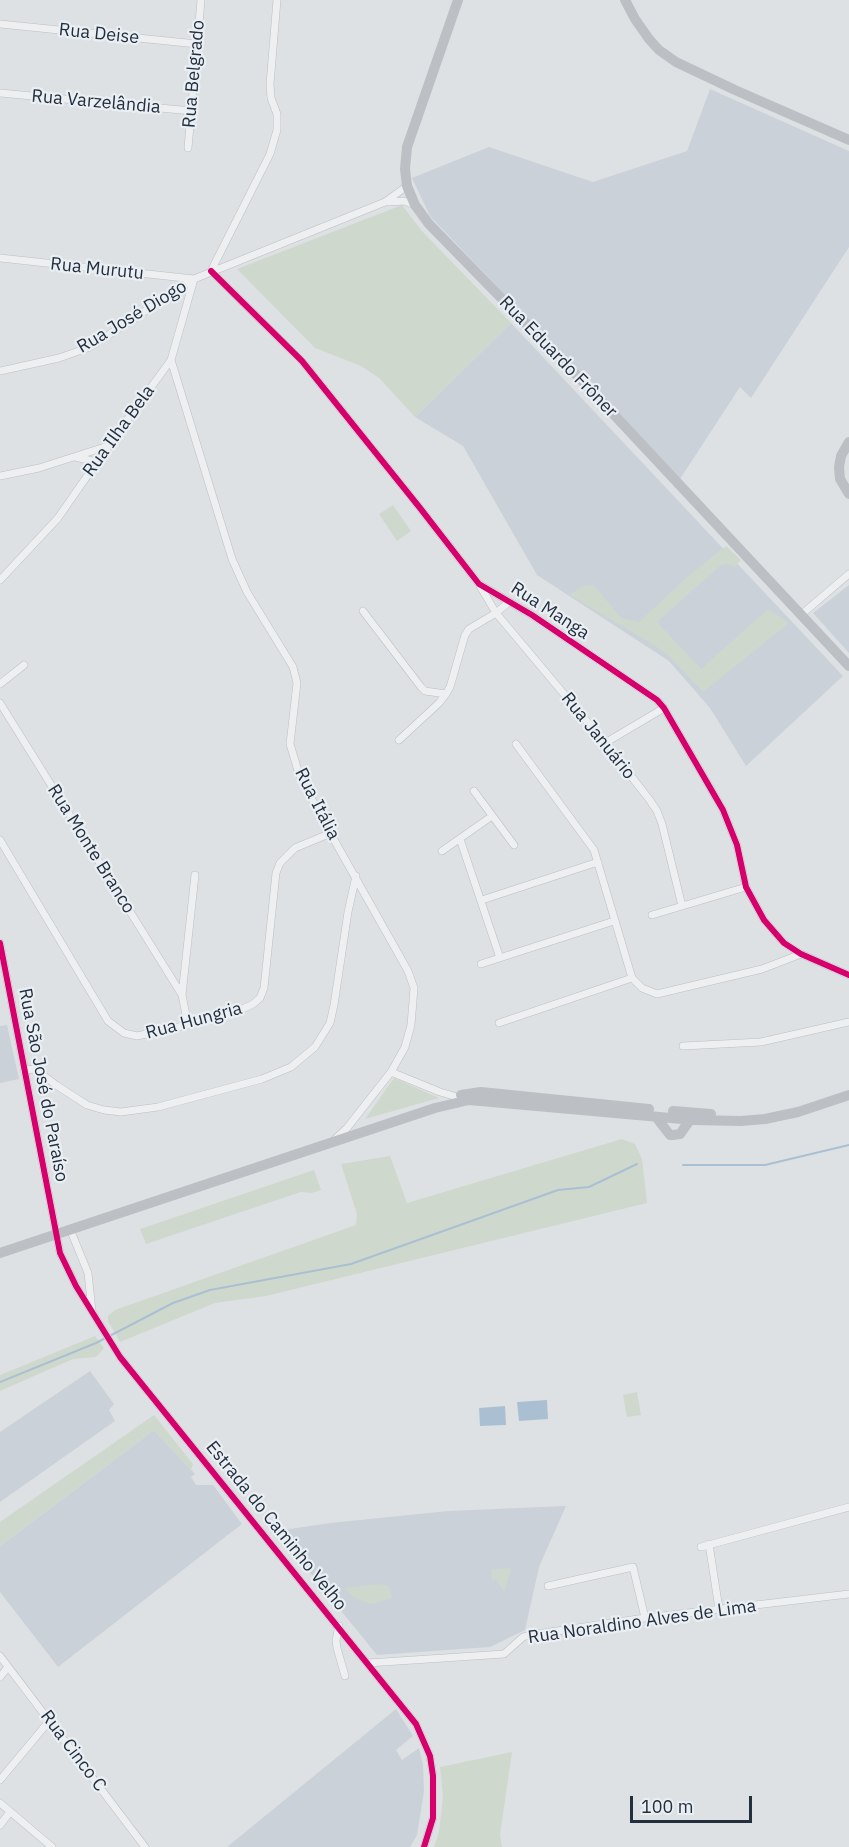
<!DOCTYPE html>
<html>
<head>
<meta charset="utf-8">
<style>
  body { margin:0 }
  #map { position:relative; width:849px; height:1847px; overflow:hidden; background:#dee1e4; font-family:"IBM Plex Sans",sans-serif }
  canvas { display:block }
  .scale { position:absolute; left:630px; top:1796px; width:122px; height:27px; box-sizing:border-box; border:3px solid #242f3e; border-top:0; padding-left:8px; font-size:18px; line-height:21px; white-space:nowrap; color:#242f3e; -webkit-text-stroke:4px #eaeff4; paint-order:stroke }
</style>
</head>
<body>
<div id="map">
<canvas width="849" height="1847"></canvas>
<div class="scale">100 m</div>
</div>
<script>
const g = document.querySelector('canvas').getContext('2d');
g.lineJoin = 'round';
function fillPath(path, color) { g.fillStyle = color; g.fill(path, 'evenodd'); }
const shape = rows => new Path2D(rows.map(r => 'M' + r).join(''));
function strokePath(path, color, width, dash) { g.strokeStyle = color; g.lineWidth = width; g.lineCap = dash ? 'butt' : 'round'; g.setLineDash(dash || []); g.stroke(path); }
function drawText(font, color, halo, rows, align = 'center') {
  g.font = font + ' "IBM Plex Sans",sans-serif'; g.lineWidth = 4.5; g.setLineDash([]); g.textBaseline = 'middle'; g.strokeStyle = halo; g.fillStyle = color; for (const [text, x, y, turn = 0] of rows) {
    g.save(); g.translate(x, y); g.rotate((+turn || 0) * Math.PI / 180); g.textAlign = isNaN(turn) ? turn : align; if (halo) g.strokeText(text, 0, 0); g.fillText(text, 0, 0); g.restore();
  }
}
fillPath(shape([
  [710,89,849,151,849,247,751,398,740,387,680,479,430,216,412,178,489,147,593,182,687,151],
  [511,323,843,676,746,766,710,708,669,661,537,575,463,446,415,417],
  [849,585,849,653,813,613],
  [7,1025,19,1079,0,1083,0,1026],
  [90,1371,114,1404,109,1410,115,1421,0,1502,0,1432],
  [154,1430,195,1474,191,1477,196,1485,213,1485,242,1524,58,1667,0,1592,0,1546],
  [566,1506,539,1567,525,1630,490,1647,377,1655,276,1531,330,1523,448,1511],
  [396,1709,413,1736,396,1750,402,1760,419,1748,423,1765,424,1791,417,1835,410,1847,227,1847]
]), '#cbd1d8');
fillPath(shape([
  [402,205,421,230,511,323,415,417,379,378,361,366,315,348,237,269],
  [393,505,411,531,397,541,379,514],
  [726,546,741,560,734,567,727,564,721,565,657,622,701,669,768,609,789,623,703,692,669,656,654,645,570,595,581,587,594,585,621,618,639,622,687,577],
  [394,1078,439,1098,365,1119],
  [622,1139,635,1144,642,1159,647,1203,266,1296,215,1303,120,1342,108,1321,108,1316,115,1310,356,1225,357,1214,341,1164,390,1156,407,1203],
  [314,1170,321,1190,312,1193,301,1192,146,1244,140,1229],
  [95,1336,104,1348,96,1357,73,1359,0,1391,0,1375],
  [637,1392,641,1415,627,1417,623,1395],
  [154,1415,193,1464,191,1470,154,1430,0,1546,0,1522],
  [509,1568,511,1570,504,1592,496,1579,492,1581,491,1570],
  [381,1584,389,1586,392,1598,371,1604,353,1597,345,1588],
  [512,1752,500,1835,502,1847,434,1847,439,1832,443,1797,440,1767]
]), '#cfd8cd');
fillPath(shape([
  [547,1400,548,1419,519,1421,517,1402],
  [505,1406,506,1425,480,1426,479,1408]
]), '#aac0d2');
strokePath(shape([
  [683,1165,765,1165,849,1145],
  [0,1382,96,1343,173,1303,210,1290,351,1264,558,1190,589,1187,637,1164]
]), '#aac0d2', 2);
const minor = shape([
  [0,24,197,44],
  [0,93,192,111],
  [188,148,201,0],
  [388,202,404,201,415,205],
  [0,258,194,279],
  [211,271,302,361,420,508,479,584,532,615,657,700,664,708,723,810,737,845,746,887,764,920,784,943,801,954,849,975],
  [211,271,270,154,277,130,277,114,271,98,270,84,277,0],
  [171,360,232,559,247,592,293,667,297,683,290,744,299,774,319,813,408,971,414,988,411,1025,405,1047,391,1072,347,1128,335,1139],
  [0,371,59,358,90,347,194,279],
  [75,457,97,462],
  [0,476,39,468,108,446],
  [0,580,58,518,108,446,171,360,194,279,385,202,407,186],
  [480,586,496,613,605,743,649,799,657,811,662,824,682,906],
  [363,611,421,687,425,691,446,694],
  [802,614,849,574],
  [0,684,24,665],
  [0,703,182,995],
  [399,740,439,703,446,694,450,687,465,635,469,629,496,613,509,602],
  [605,743,664,708],
  [516,744,594,850,632,978,642,988,657,994,762,969,801,954],
  [474,791,514,845],
  [460,839,500,958],
  [0,840,108,1021,124,1033,137,1036,188,1025,236,1012,253,1004,260,998,264,988,276,873,280,863,295,848,331,833],
  [442,851,492,816],
  [482,900,598,862],
  [652,915,746,887],
  [0,943,60,1253,76,1286,120,1357,416,1724,430,1756,433,1776,433,1818,424,1847],
  [481,964,614,921],
  [499,1023,632,978],
  [188,1025,182,995,195,875],
  [683,1046,761,1042,849,1022],
  [24,1070,35,1069,56,1085,87,1105,104,1110,121,1112,158,1107,262,1079,291,1067,315,1047,330,1023,334,1005,348,912,356,876],
  [391,1072,440,1092,464,1099],
  [70,1229,88,1273,92,1311],
  [709,1544,719,1609],
  [701,1547,849,1507],
  [548,1586,633,1567,645,1618],
  [339,1626,336,1640,337,1648,345,1676],
  [0,1656,145,1847],
  [368,1663,504,1654,523,1637,530,1635,645,1618,849,1594],
  [0,1677,8,1667],
  [0,1780,50,1720],
  [0,1803,52,1847],
  [0,1825,10,1812]
]);
strokePath(minor, '#bcbfc2', 8);
strokePath(minor, '#edeff1', 7);
strokePath(shape([
  [458,0,407,147,405,169,407,186,415,205,429,224,589,388,849,666],
  [625,0,635,19,649,39,659,50,676,62,735,90,849,140],
  [849,442,841,456,839,467,840,479,849,494],
  [461,1095,481,1092,649,1109],
  [673,1111,711,1114],
  [656,1117,670,1135,673,1135,680,1134,690,1120],
  [0,1253,435,1108,469,1100,693,1120,741,1121,765,1119,798,1112,849,1095]
]), '#bcc0c4', 10);
strokePath(shape([
  [211,271,302,361,420,508,479,584,532,615,657,700,664,708,723,810,737,845,746,887,764,920,784,943,801,954,849,975],
  [0,943,60,1253,76,1286,120,1357,416,1724,430,1756,433,1776,433,1818,424,1847]
]), '#d6006c', 6);
drawText('18px', '#242f3e', '#eaeff4', [
  ["Rua Deise",99,34,6],
  ["Rua Belgrado",194,74,-85],
  ["Rua Varzelândia",96,102,5],
  ["Rua Murutu",97,269,6],
  ["Rua José Diogo",132,317,-31],
  ["Rua Eduardo Frôner",558,357,46],
  ["Rua Ilha Bela",119,431,-54],
  ["Rua Manga",550,611,33],
  ["Rua Januário",598,736,51],
  ["Rua Itália",317,804,63],
  ["Rua Monte Branco",91,849,58],
  ["Rua Hungria",194,1021,-15],
  ["Rua São José do Paraíso",43,1085,79],
  ["Estrada do Caminho Velho",276,1526,51],
  ["Rua Noraldino Alves de Lima",642,1622,-8],
  ["Rua Cinco C",73,1751,53]
]);
</script>
</body>
</html>
